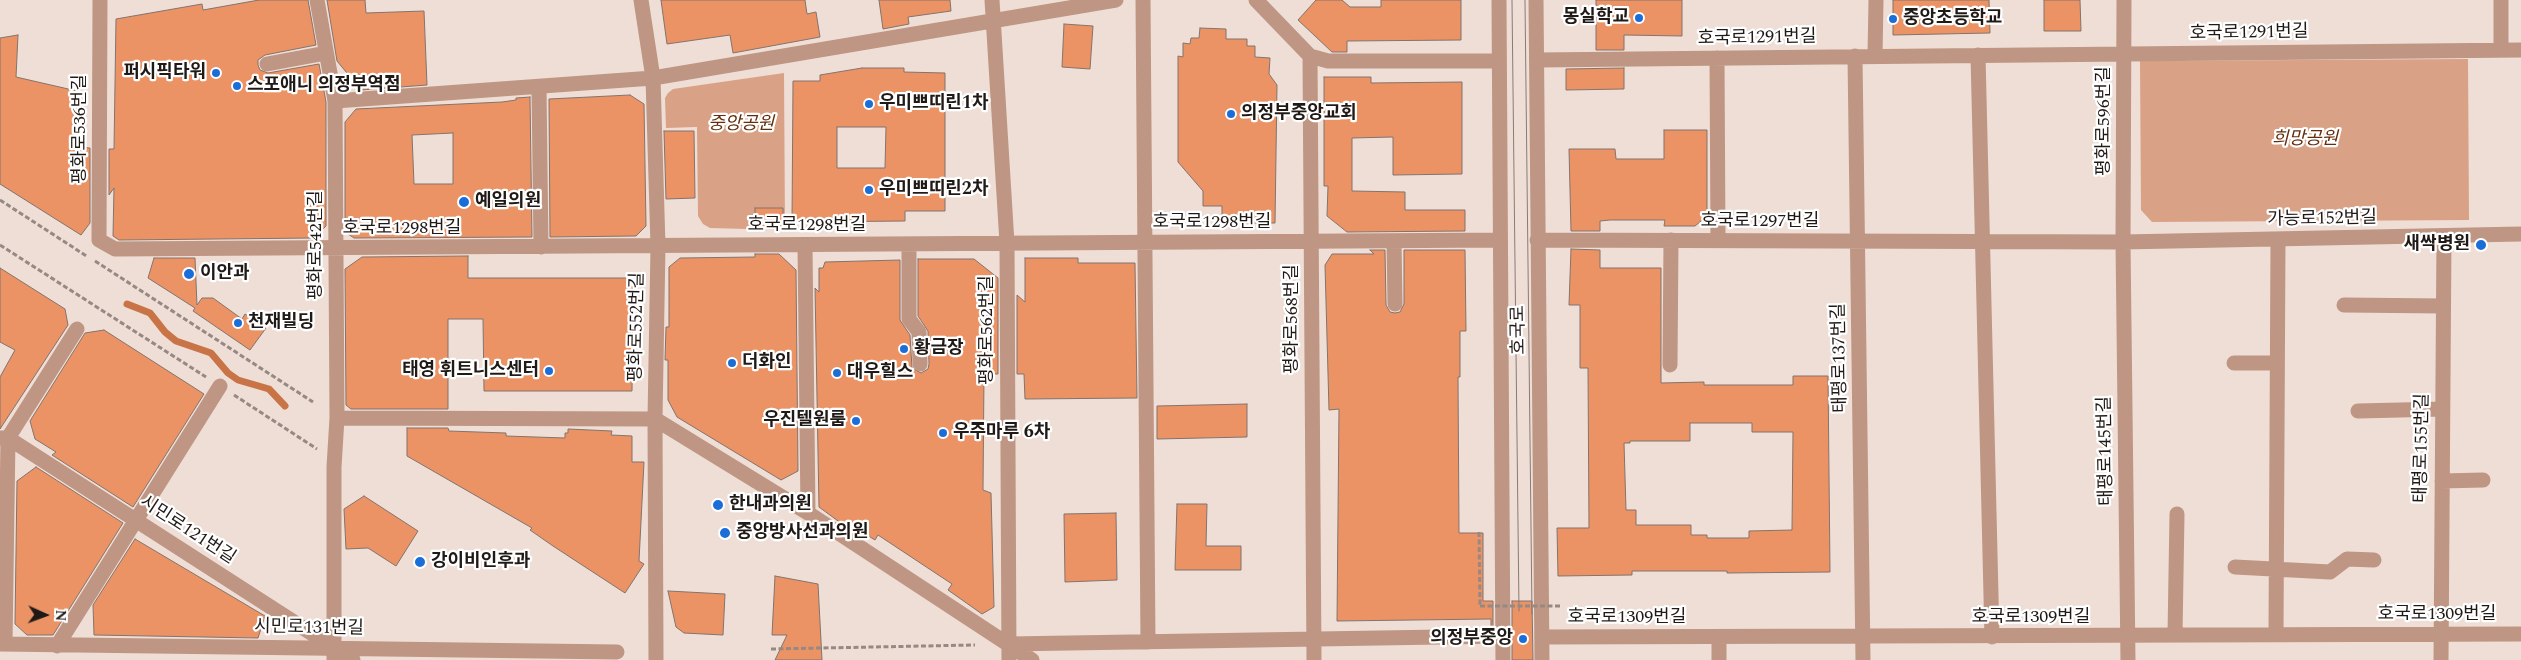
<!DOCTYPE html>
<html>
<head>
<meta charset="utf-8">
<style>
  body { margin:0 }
  #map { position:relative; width:2521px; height:660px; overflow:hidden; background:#efded6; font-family:Spectral,serif }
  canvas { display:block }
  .north { position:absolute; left:20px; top:590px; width:50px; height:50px; -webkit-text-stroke:4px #fff; paint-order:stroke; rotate:92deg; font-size:14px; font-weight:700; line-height:20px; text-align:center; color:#201a17 }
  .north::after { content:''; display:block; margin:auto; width:18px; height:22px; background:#201a17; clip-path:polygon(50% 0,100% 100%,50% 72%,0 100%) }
</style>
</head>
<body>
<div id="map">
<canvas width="2521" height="660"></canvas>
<div class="north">N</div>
</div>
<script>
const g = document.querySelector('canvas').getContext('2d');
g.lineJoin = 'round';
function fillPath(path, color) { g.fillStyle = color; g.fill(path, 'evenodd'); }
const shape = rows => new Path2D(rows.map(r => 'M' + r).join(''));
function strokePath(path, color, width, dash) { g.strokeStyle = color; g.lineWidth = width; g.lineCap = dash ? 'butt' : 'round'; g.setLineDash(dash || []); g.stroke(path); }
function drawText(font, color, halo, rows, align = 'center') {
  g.font = font + ' Spectral,"Noto Sans KR",serif'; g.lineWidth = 4.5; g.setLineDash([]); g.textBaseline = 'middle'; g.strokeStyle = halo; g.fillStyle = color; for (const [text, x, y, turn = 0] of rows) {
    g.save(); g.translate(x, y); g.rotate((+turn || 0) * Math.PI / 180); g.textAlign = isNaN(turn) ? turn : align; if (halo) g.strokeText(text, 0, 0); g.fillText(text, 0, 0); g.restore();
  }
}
fillPath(shape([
  [2468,59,2469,220,2152,222,2141,210,2140,61],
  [784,73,785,230,710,228,703,224,698,216,697,127,666,128,665,98,668,93,673,89]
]), '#d9a185');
strokePath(shape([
  [127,304,150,313,165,332,176,341,211,353,228,373,238,380,269,389,285,406]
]), '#c97447', 7);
const building = shape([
  [259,0,308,0,316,45,265,55,258,60,258,65,260,70,268,73,319,64,326,102,326,226,314,238,119,240,113,236,114,188,109,195,109,149,114,149,116,19,202,4,203,10,259,0],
  [327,0,365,0,366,13,424,11,427,85,361,90,337,61,327,0],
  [661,0,805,0,807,14,816,12,820,37,733,53,730,35,667,44,661,0],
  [879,0,950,0,951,11,908,17,909,24,883,29,879,0],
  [1316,0,1342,0,1350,7,1381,7,1381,0,1461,0,1461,40,1347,41,1347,52,1332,52,1298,20,1316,0],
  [1596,0,1682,0,1682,36,1624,35,1624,50,1596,50,1596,0],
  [1893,0,1989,0,1990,33,1893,35,1893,0],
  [2044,0,2080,0,2081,31,2044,31,2044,0],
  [1064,24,1093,26,1090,69,1062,67,1064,24],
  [1200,28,1226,29,1226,39,1247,39,1247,46,1255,46,1255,57,1270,58,1269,74,1277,85,1275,223,1222,223,1222,206,1203,206,1203,191,1178,162,1178,56,1183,57,1183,43,1190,44,1191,38,1199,38,1200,28],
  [18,35,16,77,77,91,78,147,90,148,90,223,81,235,0,184,0,38,18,35],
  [862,68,904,68,904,72,945,73,945,211,905,211,905,221,792,222,793,81,820,81,820,75,862,68],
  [837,127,886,127,885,168,837,168,837,127],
  [1624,68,1624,89,1566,90,1566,69,1624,68],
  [1324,77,1371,77,1371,83,1462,82,1462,174,1393,175,1393,137,1352,138,1352,191,1405,192,1405,210,1465,210,1465,231,1347,232,1327,216,1328,186,1324,186,1324,77],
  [630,95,644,104,646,226,636,236,550,237,549,99,630,95],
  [530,97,532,237,354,238,345,232,345,122,356,109,502,102,516,100,516,98,530,97],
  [453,133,453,184,414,184,412,135,453,133],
  [1664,130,1707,130,1707,216,1695,226,1664,226,1665,220,1610,220,1600,221,1600,231,1571,231,1569,149,1615,149,1616,159,1664,159,1664,130],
  [664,131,694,131,695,198,666,199,664,131],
  [755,208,783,208,783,227,755,227,755,208],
  [1571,249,1600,250,1600,268,1661,268,1661,383,1704,382,1704,385,1793,385,1793,376,1828,376,1830,572,1727,573,1727,571,1632,571,1632,575,1558,576,1557,528,1589,528,1588,368,1580,368,1580,305,1569,305,1571,249],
  [1690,423,1752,423,1752,432,1793,432,1792,530,1749,531,1749,538,1707,538,1707,535,1691,535,1691,525,1636,525,1636,510,1626,510,1624,443,1630,443,1630,441,1690,441,1690,423],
  [1370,250,1385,250,1386,305,1390,312,1395,313,1400,312,1404,304,1404,250,1465,250,1466,331,1460,331,1460,377,1458,377,1459,533,1483,533,1483,601,1493,601,1493,627,1491,627,1491,619,1337,621,1339,409,1329,410,1325,265,1332,254,1374,254,1370,250],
  [755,254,779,254,796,270,798,471,781,480,677,417,668,400,668,360,665,360,666,327,669,327,669,267,680,258,755,257,755,254],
  [468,256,468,278,633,278,632,391,484,391,483,319,448,319,448,409,351,409,346,405,345,269,362,257,468,256],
  [154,258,195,258,197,305,202,298,213,298,242,319,245,314,266,328,250,350,193,311,195,308,148,278,154,258],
  [1025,258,1078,258,1078,263,1135,263,1137,398,1025,399,1024,374,1017,374,1017,295,1025,302,1025,258],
  [918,259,974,259,998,278,998,374,984,374,983,490,991,493,994,607,982,614,948,590,952,584,878,535,875,540,851,525,849,529,819,507,815,288,819,292,819,268,823,268,825,262,900,260,900,320,910,335,912,368,921,373,928,369,929,364,928,331,918,316,918,259],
  [0,268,65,309,68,325,0,429,0,377,15,350,0,342,0,268],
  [104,330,204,394,133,507,52,455,56,452,35,439,30,421,85,333,104,330],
  [1247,404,1247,437,1157,439,1157,406,1247,404],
  [407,428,448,428,449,431,506,433,506,436,565,438,565,433,568,433,568,429,612,431,611,435,632,436,632,462,644,462,639,561,644,564,625,593,553,546,530,530,532,528,407,456,407,428],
  [36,467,123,523,53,635,27,635,15,624,17,481,36,467],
  [364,496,418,531,396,566,368,548,346,549,344,509,364,496],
  [1177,504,1207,504,1206,546,1241,546,1241,570,1175,570,1177,504],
  [1116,513,1117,580,1065,582,1064,514,1116,513],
  [135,539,265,616,258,638,94,635,93,605,135,539],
  [775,576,818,584,822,660,775,660,787,635,772,635,775,576],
  [668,591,725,594,723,635,684,633,676,627,668,591],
  [1512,601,1532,601,1533,660,1512,660,1512,601]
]);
fillPath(building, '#eb9365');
strokePath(building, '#83736c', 1);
strokePath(shape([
  [0,200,88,257],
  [0,245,206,377],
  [95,261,313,402],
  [234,395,317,449],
  [1479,532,1480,606],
  [771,649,975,645]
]), '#968983', 3, [5, 2.5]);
strokePath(shape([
  [100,0,99,240,115,249,1500,240],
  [317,0,335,101,337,418,334,467,334,660],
  [641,0,653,78,658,246,655,419,656,660],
  [992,0,1007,243,1009,660],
  [1143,0,1148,642],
  [1256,0,1310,56,1314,660],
  [1499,0,1503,660],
  [1536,0,1542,660],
  [2124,0,2123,242,2128,660],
  [2501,0,2501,50],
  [1978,55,1992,637],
  [1310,56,1328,61,1499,61],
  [1855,56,1863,660],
  [1875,56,1876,0],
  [1717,58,1718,240],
  [1537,60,2521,50],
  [267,64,326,53],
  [539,87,541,247],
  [335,101,653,78,1116,0],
  [1537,240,2123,242,2521,234],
  [1394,241,1395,304],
  [909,244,909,319,919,332,920,364],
  [805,245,808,513,1032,660],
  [2344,305,2443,306],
  [2234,363,2277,363],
  [1670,365,1671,240],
  [2358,411,2442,409],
  [337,418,655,419,808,513],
  [0,438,8,438,353,660],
  [2442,481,2483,480],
  [2235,567,2330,572,2347,559,2374,560],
  [2276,634,2278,239],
  [2175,635,2177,514],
  [1542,637,2521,634],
  [0,644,617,652],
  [5,644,8,438,77,329],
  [1008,644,1503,636],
  [57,646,220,386],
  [1719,660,1719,637],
  [2441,660,2444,236]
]), '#be9683', 15);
strokePath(shape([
  [1512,0,1519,611],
  [1525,0,1532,614]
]), '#877b76', 1);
strokePath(shape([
  [1480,606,1560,606]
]), '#968983', 3, [5, 2.5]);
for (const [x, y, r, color] of [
  [1639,18,5,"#1b6ed8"],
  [1893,19,5,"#1b6ed8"],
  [216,73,5,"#1b6ed8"],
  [237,86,5,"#1b6ed8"],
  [869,104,5,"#1b6ed8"],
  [1231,114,5,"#1b6ed8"],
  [869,190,5,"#1b6ed8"],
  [464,202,6,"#1b6ed8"],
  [2481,245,6,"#1b6ed8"],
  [189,274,6,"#1b6ed8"],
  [238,323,5,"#1b6ed8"],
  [904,349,5,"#1b6ed8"],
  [732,363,5,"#1b6ed8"],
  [549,371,5,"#1b6ed8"],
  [837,373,5,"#1b6ed8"],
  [856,421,5,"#1b6ed8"],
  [943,433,5,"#1b6ed8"],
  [718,505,6,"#1b6ed8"],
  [725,533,6,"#1b6ed8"],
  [420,562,6,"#1b6ed8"],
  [1523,639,5,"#1b6ed8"]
]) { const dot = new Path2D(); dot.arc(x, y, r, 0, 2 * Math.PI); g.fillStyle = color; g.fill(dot); strokePath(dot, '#fff', 2); }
drawText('bold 18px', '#201a17', '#fff', [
  ["몽실학교",1629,18,"right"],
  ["중앙초등학교",1903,19],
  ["퍼시픽타워",206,73,"right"],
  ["스포애니 의정부역점",247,86],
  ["우미쁘띠린1차",879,104],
  ["의정부중앙교회",1241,114],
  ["우미쁘띠린2차",879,190],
  ["예일의원",475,202],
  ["새싹병원",2470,245,"right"],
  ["이안과",200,274],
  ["천재빌딩",248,323],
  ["황금장",914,349],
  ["더화인",742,363],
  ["태영 휘트니스센터",539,371,"right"],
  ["대우힐스",847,373],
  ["우진텔원룸",846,421,"right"],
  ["우주마루 6차",953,433],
  ["한내과의원",729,505],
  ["중앙방사선과의원",736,533],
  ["강이비인후과",431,562],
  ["의정부중앙",1513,639,"right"]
], 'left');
drawText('18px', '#201a17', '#fff', [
  ["호국로1291번길",2249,34,-1],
  ["호국로1291번길",1757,39,-1],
  ["평화로596번길",2105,121,-90],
  ["평화로536번길",81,129,-90],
  ["가능로152번길",2322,220,-1],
  ["호국로1297번길",1760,222],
  ["호국로1298번길",1212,223],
  ["호국로1298번길",807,226],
  ["호국로1298번길",402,229],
  ["평화로542번길",317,245,-90],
  ["평화로568번길",1293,319,-90],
  ["평화로552번길",638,327,-89],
  ["평화로562번길",988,330,-90],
  ["호국로",1520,330,-91],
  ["태평로137번길",1841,358,-91],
  ["태평로155번길",2423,448,-89],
  ["태평로145번길",2107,451,-91],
  ["시민로121번길",187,531,33],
  ["호국로1309번길",2437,615],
  ["호국로1309번길",1627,618],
  ["호국로1309번길",2031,618],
  ["시민로131번길",309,629,1]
]);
drawText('italic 18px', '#642c0a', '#fff', [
  ["중앙공원",741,125],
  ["희망공원",2305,140]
]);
</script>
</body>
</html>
